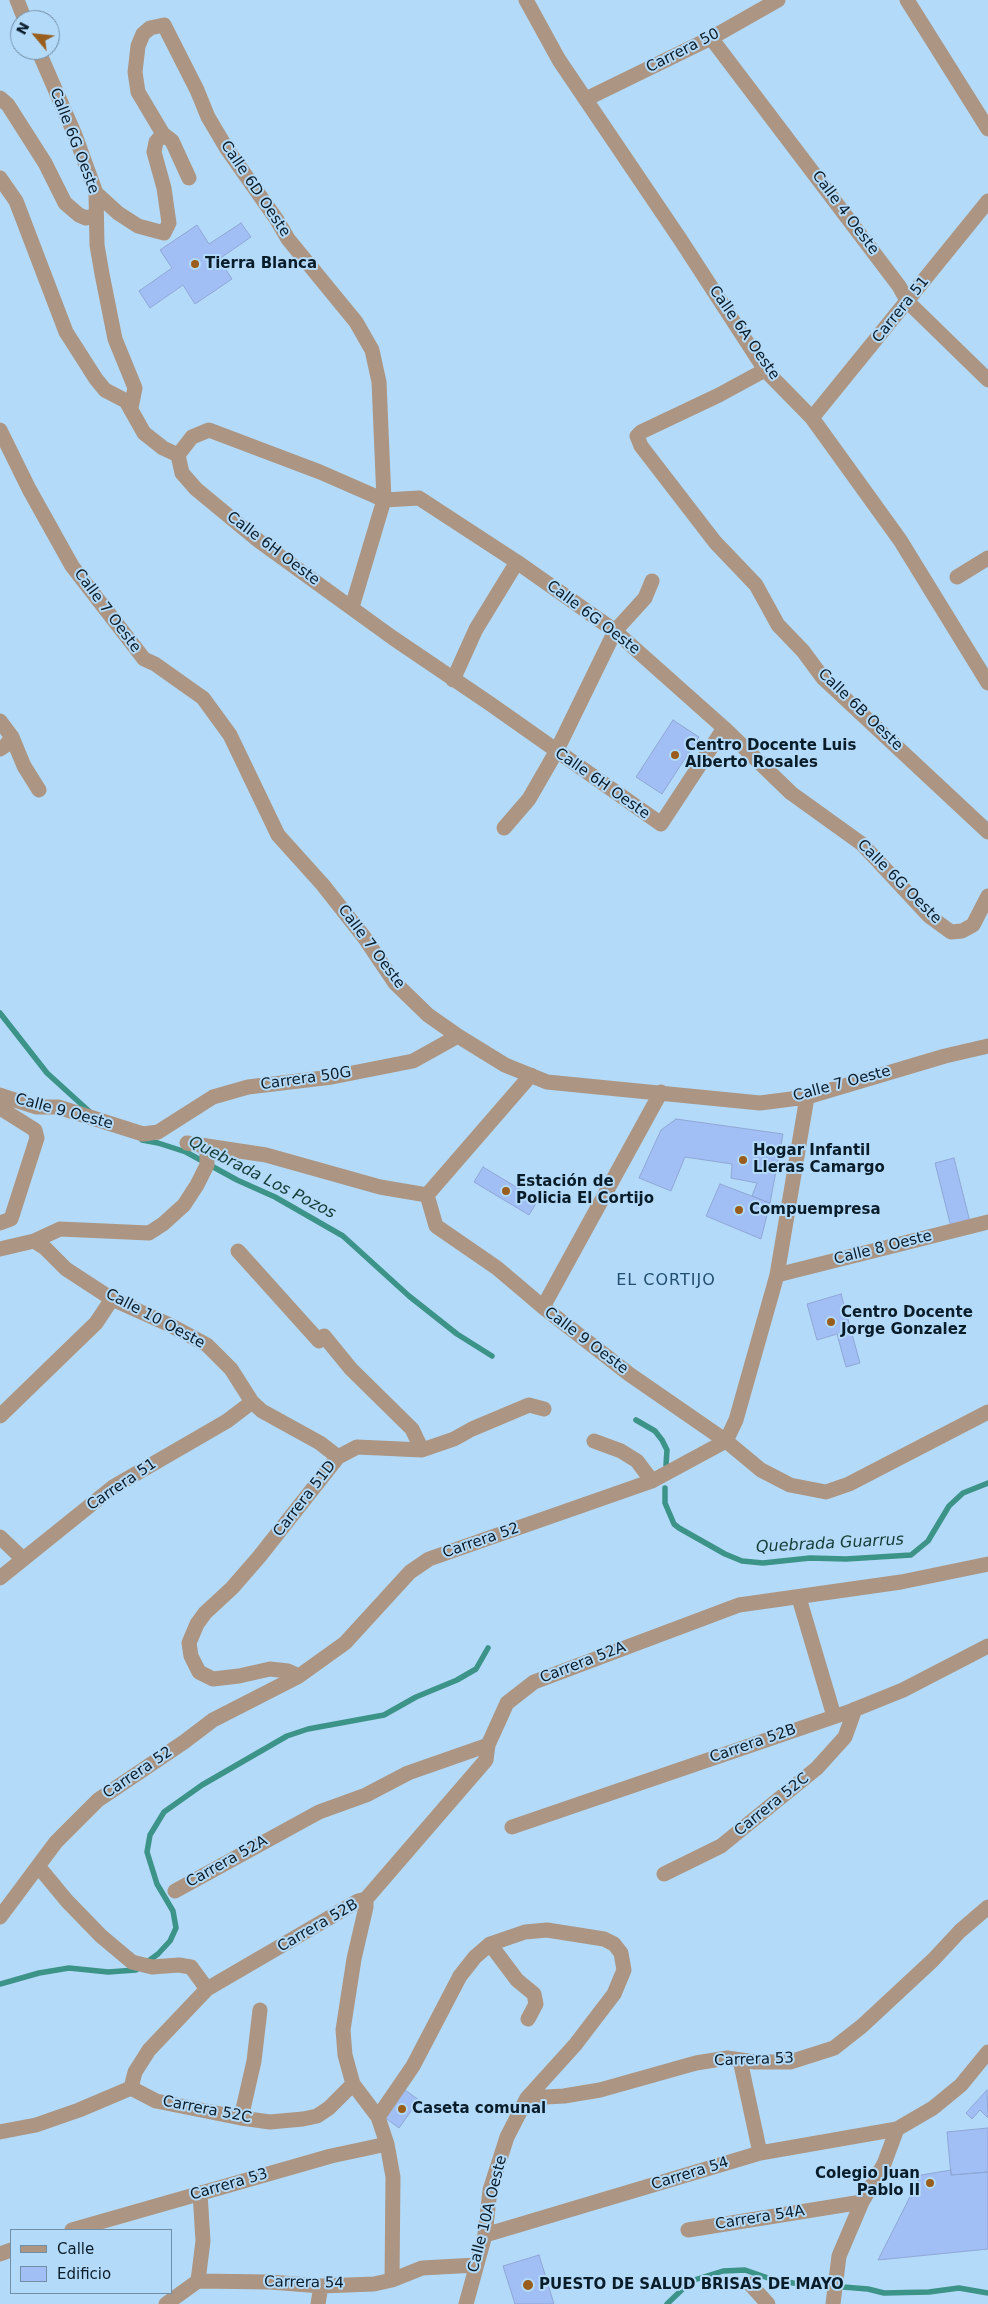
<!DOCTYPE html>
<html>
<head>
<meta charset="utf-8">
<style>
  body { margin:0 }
  #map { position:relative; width:988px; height:2304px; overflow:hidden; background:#b4daf9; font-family:"DejaVu Sans",sans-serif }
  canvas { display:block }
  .legend { position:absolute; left:10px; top:2229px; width:162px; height:65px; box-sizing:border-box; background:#b4daf9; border:1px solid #708ea6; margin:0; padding:6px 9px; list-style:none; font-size:15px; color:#091c2a }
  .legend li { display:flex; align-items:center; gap:10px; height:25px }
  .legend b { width:25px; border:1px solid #708ea6 }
  .north { position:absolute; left:10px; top:10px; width:50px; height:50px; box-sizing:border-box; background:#b4daf9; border:1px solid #708ea6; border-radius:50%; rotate:298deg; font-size:14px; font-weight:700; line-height:20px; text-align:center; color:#091c2a }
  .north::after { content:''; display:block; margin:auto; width:18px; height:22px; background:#995e1e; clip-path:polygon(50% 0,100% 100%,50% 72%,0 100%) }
</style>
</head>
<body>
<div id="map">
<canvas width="988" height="2304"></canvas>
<ul class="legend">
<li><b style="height:6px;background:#ac9683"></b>Calle</li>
<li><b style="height:14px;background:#a1bef5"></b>Edificio</li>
</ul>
<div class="north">N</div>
</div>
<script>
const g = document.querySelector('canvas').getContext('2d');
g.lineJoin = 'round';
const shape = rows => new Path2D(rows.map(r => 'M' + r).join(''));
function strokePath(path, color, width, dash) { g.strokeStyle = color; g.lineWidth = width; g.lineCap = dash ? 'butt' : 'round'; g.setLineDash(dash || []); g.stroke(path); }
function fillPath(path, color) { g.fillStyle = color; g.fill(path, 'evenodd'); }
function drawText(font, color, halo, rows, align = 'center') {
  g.font = font + ' "DejaVu Sans",sans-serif'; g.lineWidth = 4; g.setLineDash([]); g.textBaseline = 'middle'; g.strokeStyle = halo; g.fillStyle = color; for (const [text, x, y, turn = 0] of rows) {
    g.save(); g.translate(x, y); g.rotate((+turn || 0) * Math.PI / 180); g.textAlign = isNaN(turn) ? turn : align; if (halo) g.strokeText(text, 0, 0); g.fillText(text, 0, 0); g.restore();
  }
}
strokePath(shape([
  [0,1013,47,1073,91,1113],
  [142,1140,158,1143,186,1152,237,1180,275,1197,343,1236,409,1296,457,1334,492,1356],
  [636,1420,655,1431,662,1440,667,1450,666,1465],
  [665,1488,665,1503,674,1524,679,1528,725,1554,742,1561,763,1563,810,1558,846,1559,911,1555,928,1541,949,1506,963,1493,988,1483],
  [0,1984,39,1973,69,1968,108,1972,136,1970,158,1954,170,1941,176,1928,173,1911,157,1884,147,1852,150,1835,164,1812,202,1785,287,1736,308,1729,384,1715,416,1697,457,1680,476,1669,488,1648],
  [667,2304,691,2281,723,2271,745,2270,771,2279,793,2283,868,2289,884,2293,929,2292,959,2288,988,2293]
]), '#3c9387', 5.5);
const building = shape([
  [241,223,251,237,219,259,232,279,195,304,183,285,150,308,139,291,172,268,160,250,197,225,209,244,241,223],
  [673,720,699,737,662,794,636,777,673,720],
  [676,1119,783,1134,770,1203,752,1196,757,1183,731,1178,732,1164,685,1157,671,1191,639,1178,661,1130,676,1119],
  [954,1158,970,1222,951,1227,935,1163,954,1158],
  [483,1167,538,1200,529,1215,474,1182,483,1167],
  [720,1184,770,1203,761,1239,706,1216,720,1184],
  [841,1294,860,1363,846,1367,837,1334,817,1340,807,1304,841,1294],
  [405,2090,419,2100,399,2128,384,2117,405,2090],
  [987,2090,988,2118,980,2110,972,2119,966,2113,987,2090],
  [988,2128,988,2172,951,2175,947,2132,988,2128],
  [951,2170,951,2175,988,2172,988,2249,878,2260,921,2175,951,2170],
  [539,2255,554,2304,515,2304,503,2266,539,2255]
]);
fillPath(building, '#a1bef5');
strokePath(building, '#8fa7d5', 1);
strokePath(shape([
  [17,0,25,20],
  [526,0,559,60,680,239,765,370,812,418,900,540,988,683],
  [907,0,988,129],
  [711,38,899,286,908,302,988,380],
  [38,50,75,135,96,193,97,245,102,274,115,339,135,388,131,408],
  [0,98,8,105,45,163,65,203,79,215,86,218,96,215],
  [586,99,711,38,778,0],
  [0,178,16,201,66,332,96,379,105,390,126,401,144,433,163,448,178,455,182,473,196,489,259,541,393,638,489,703,661,824,724,728],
  [189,178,172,141,163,134,138,92,135,72,138,46,143,34,150,28,164,25,197,90,208,117,227,149,277,220,288,239,356,322,372,350,379,382,384,500,352,607],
  [96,193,118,213,138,226,164,233,169,223,164,188,154,152,156,142,163,134],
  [765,370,719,395,641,432,637,436,641,446,715,542,756,585,778,625,803,651,823,678,988,832],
  [812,418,988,201],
  [0,430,29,489,72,566,144,659,155,664,203,698,230,735,278,835,323,885,364,937,395,983,428,1015,458,1036,505,1065,547,1082,760,1103,807,1097,945,1056,988,1046],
  [178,455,192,437,209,430,320,472,384,500,419,498,517,562,615,631,724,728,791,793,862,844,929,916,951,932,962,931,973,925,988,896],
  [957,577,988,558],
  [453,680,476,629,517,562],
  [0,721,12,737,24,766,39,790],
  [0,749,6,745,12,737],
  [504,828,529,799,556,752,615,631,645,598,652,581],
  [0,1095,36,1107,58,1107,143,1134,158,1132,213,1097,248,1087,332,1077,413,1061,458,1036],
  [0,1108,35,1130,37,1138,11,1219,0,1223],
  [187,1143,266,1155,380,1187,427,1195,436,1226,497,1268,543,1307,629,1374,726,1441,761,1470,790,1485,826,1492,849,1484,988,1412],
  [427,1195,531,1075],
  [34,1241,45,1248,66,1269,112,1299,170,1325,207,1345,231,1369,252,1402,262,1411,320,1443,338,1457],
  [0,1249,34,1241,60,1229,149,1233,163,1224,184,1205,197,1185,207,1165,207,1146],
  [238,1251,319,1341],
  [777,1275,988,1222],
  [543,1307,661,1092],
  [324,1336,351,1369,412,1429,422,1450],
  [0,1416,96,1323,112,1299],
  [594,1441,621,1451,637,1461,652,1481],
  [0,1537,23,1559],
  [0,1578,113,1487,227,1421,252,1402],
  [799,1598,834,1716],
  [299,1676,288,1671,270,1669,239,1676,213,1679,199,1672,191,1656,189,1643,197,1624,205,1613,232,1588,259,1557,338,1457,357,1447,422,1450,454,1439,472,1429,529,1405,544,1409],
  [512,1827,851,1711,903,1690,988,1646],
  [38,1866,67,1901,101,1936,132,1962,152,1967,179,1965,191,1967,207,1989],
  [664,1874,721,1846,817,1768,845,1737,855,1709],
  [175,1891,319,1812,366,1795,408,1773,488,1745,507,1703,534,1682,739,1605,901,1582,988,1564],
  [366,1899,366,1907,354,1959,343,2030,345,2055,353,2084,378,2117,387,2144,393,2177,392,2280],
  [0,1917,56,1842,98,1800,184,1742,213,1720,299,1676,345,1643,410,1572,429,1559,652,1481,726,1441,736,1420,777,1275,807,1097],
  [490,1944,517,1980,534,1994,536,2004,528,2019],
  [740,2060,760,2153],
  [131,2088,135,2072,149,2050,207,1989,358,1901,366,1899,486,1760,488,1745],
  [527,2098,564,2096,600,2090,696,2063,727,2058,755,2062,790,2062,834,2048,862,2026,933,1960,960,1931,988,1907],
  [378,2117,413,2066,460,1976,475,1957,490,1944,525,1932,547,1930,604,1939,614,1944,621,1953,624,1970,614,1994,575,2045,527,2098,507,2137,490,2190,485,2235,466,2304],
  [241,2118,254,2061,260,2010],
  [0,2132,36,2125,79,2110,131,2088,156,2101,241,2118,270,2122,303,2119,317,2116,329,2108,353,2084],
  [72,2230,331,2156,387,2144],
  [688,2230,862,2202],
  [485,2235,760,2153,897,2129],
  [0,2254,11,2250],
  [198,2281,203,2241,200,2193],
  [750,2284,768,2304],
  [166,2304,198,2281,270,2282,321,2286,374,2284,392,2280,422,2268,476,2265],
  [318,2304,321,2286],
  [833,2304,839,2256,862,2202,884,2164,897,2129,933,2108,961,2085,988,2052]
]), '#ac9683', 15);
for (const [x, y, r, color] of [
  [195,264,5,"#995e1e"],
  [675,755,5,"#995e1e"],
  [743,1160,5,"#995e1e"],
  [506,1191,5,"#995e1e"],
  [739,1210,5,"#995e1e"],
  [831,1322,5,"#995e1e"],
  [402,2109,5,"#995e1e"],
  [930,2183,5,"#995e1e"],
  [528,2285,6,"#995e1e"]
]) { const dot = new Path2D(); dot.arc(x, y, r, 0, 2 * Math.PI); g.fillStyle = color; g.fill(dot); strokePath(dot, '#b4daf9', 2); }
drawText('15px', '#091c2a', '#b4daf9', [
  ["Carrera 50",683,51,-27],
  ["Calle 6G Oeste",74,141,69],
  ["Calle 6D Oeste",255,189,56],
  ["Calle 4 Oeste",845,213,53],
  ["Carrera 51",901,310,-51],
  ["Calle 6A Oeste",744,333,55],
  ["Calle 6H Oeste",273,549,37],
  ["Calle 7 Oeste",107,611,53],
  ["Calle 6G Oeste",593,618,37],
  ["Calle 6B Oeste",860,710,44],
  ["Calle 6H Oeste",602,784,35],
  ["Calle 6G Oeste",899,882,45],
  ["Calle 7 Oeste",371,947,53],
  ["Carrera 50G",306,1079,-8],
  ["Calle 7 Oeste",842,1084,-15],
  ["Calle 9 Oeste",64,1112,15],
  ["Calle 8 Oeste",883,1248,-14],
  ["Calle 10 Oeste",155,1319,28],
  ["Calle 9 Oeste",586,1341,37],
  ["Carrera 51",122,1485,-34],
  ["Carrera 51D",305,1499,-52],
  ["Carrera 52",481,1541,-19],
  ["Carrera 52A",583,1663,-21],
  ["Carrera 52B",753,1744,-19],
  ["Carrera 52",138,1773,-34],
  ["Carrera 52C",772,1805,-39],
  ["Carrera 52A",227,1862,-29],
  ["Carrera 52B",318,1926,-30],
  ["Carrera 53",754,2060,-2],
  ["Carrera 52C",207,2110,11],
  ["Carrera 54",690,2174,-17],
  ["Carrera 53",229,2185,-16],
  ["Calle 10A Oeste",488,2214,-76],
  ["Carrera 54A",760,2218,-9],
  ["Carrera 54",304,2283,1]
]);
drawText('bold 15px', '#091c2a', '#b4daf9', [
  ["Tierra Blanca",205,264],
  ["Centro Docente Luis",685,746],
  ["Alberto Rosales",685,763],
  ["Hogar Infantil",753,1151],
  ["Lleras Camargo",753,1168],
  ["Estación de",516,1182],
  ["Policia El Cortijo",516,1199],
  ["Compuempresa",749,1210],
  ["Centro Docente",841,1313],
  ["Jorge Gonzalez",841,1330],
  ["Caseta comunal",412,2109],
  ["Colegio Juan",920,2174,"right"],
  ["Pablo II",920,2191,"right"],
  ["PUESTO DE SALUD BRISAS DE MAYO",539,2285]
], 'left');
drawText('italic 16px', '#133b36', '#b4daf9', [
  ["Quebrada Los Pozos",262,1178,27],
  ["Quebrada Guarrus",830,1544,-3]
]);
g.letterSpacing = '1px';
drawText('16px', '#214e6e', '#b4daf9', [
  ["EL CORTIJO",666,1281]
]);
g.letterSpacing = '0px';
</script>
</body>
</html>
